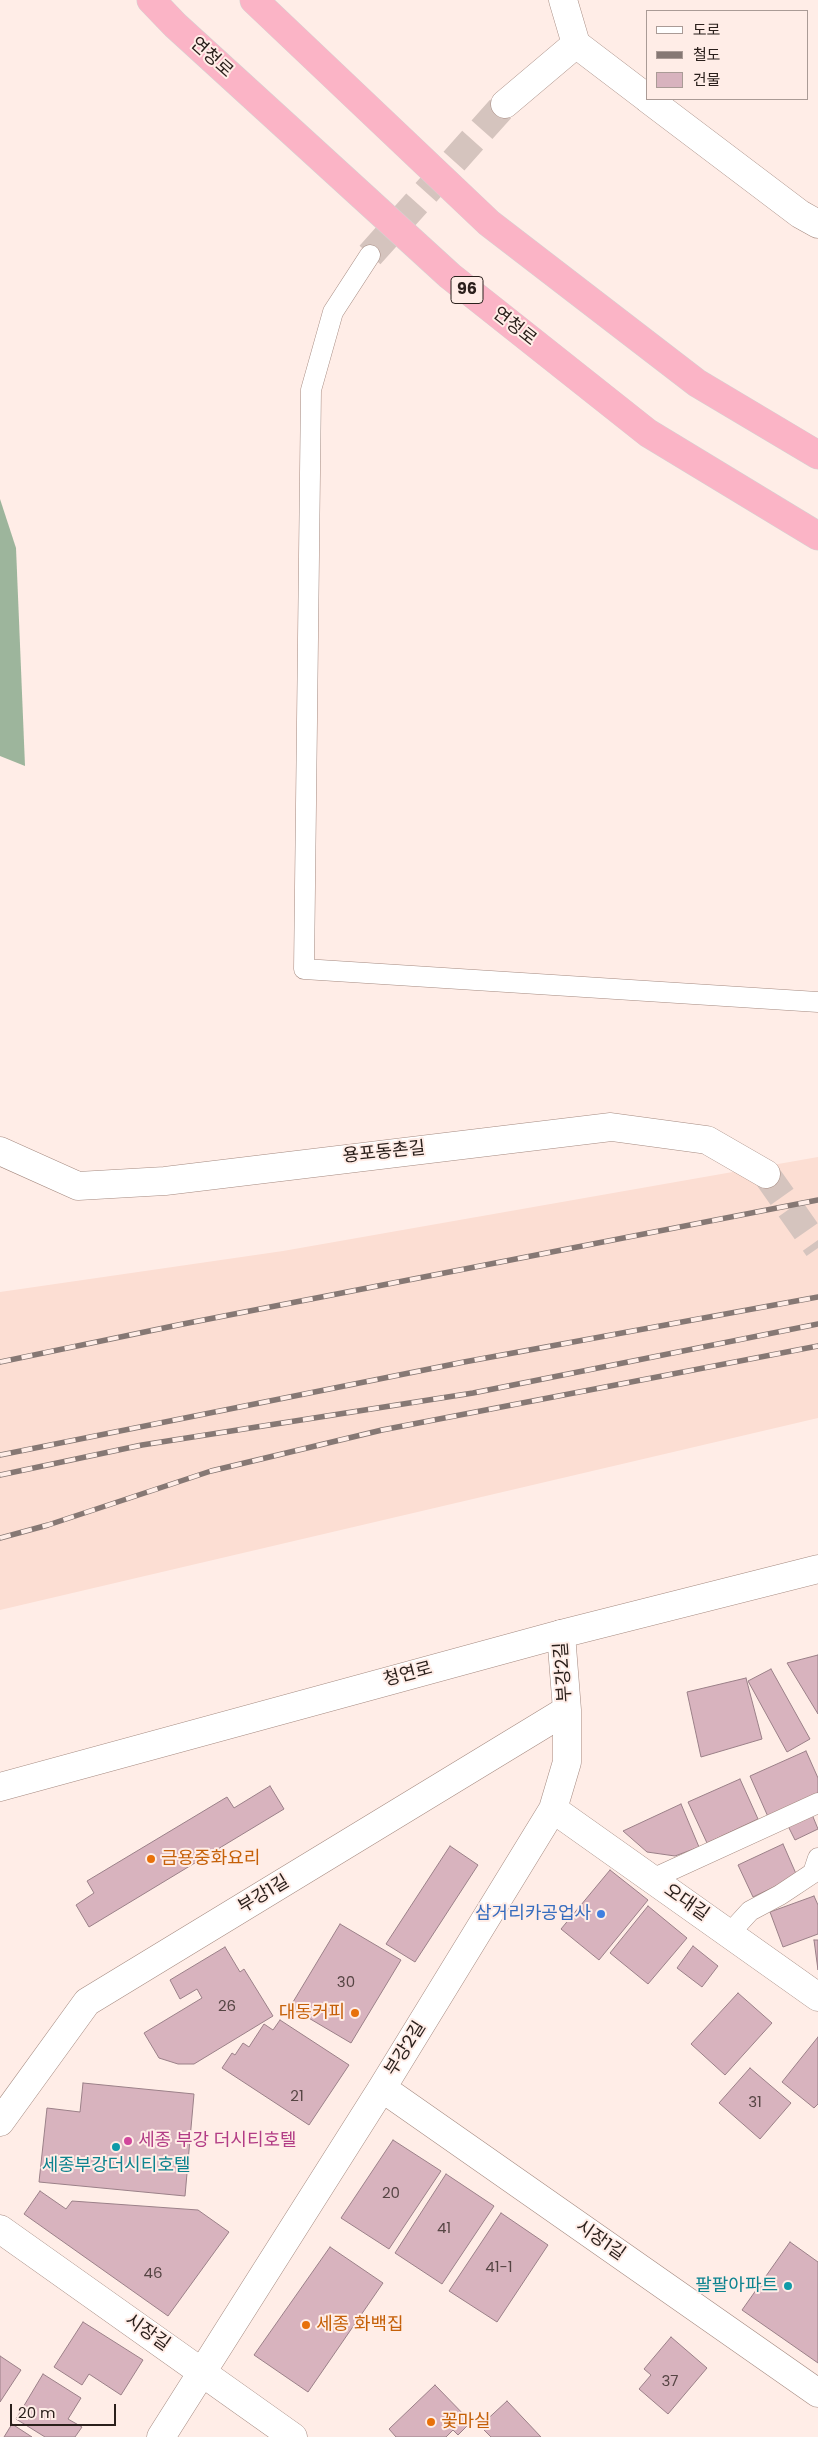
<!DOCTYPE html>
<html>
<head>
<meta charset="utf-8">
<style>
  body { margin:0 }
  #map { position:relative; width:818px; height:2437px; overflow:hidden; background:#ffede7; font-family:Poppins,"Noto Sans KR",sans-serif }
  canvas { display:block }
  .legend { position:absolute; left:646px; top:10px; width:162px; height:90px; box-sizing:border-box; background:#ffede7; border:1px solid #aa9b96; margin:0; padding:6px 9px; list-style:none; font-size:15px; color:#2b201c }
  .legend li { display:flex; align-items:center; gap:10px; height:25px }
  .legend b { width:25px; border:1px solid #aa9b96 }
  .scale { position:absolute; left:10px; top:2404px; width:106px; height:22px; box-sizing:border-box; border:2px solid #2b201c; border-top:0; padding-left:6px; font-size:15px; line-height:18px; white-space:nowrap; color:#2b201c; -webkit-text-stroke:4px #ffede7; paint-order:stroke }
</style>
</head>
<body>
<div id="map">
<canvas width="818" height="2437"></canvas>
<ul class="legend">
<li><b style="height:6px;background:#fff"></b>도로</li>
<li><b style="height:6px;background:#867874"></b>철도</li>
<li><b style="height:14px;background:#d8b3be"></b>건물</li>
</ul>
<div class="scale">20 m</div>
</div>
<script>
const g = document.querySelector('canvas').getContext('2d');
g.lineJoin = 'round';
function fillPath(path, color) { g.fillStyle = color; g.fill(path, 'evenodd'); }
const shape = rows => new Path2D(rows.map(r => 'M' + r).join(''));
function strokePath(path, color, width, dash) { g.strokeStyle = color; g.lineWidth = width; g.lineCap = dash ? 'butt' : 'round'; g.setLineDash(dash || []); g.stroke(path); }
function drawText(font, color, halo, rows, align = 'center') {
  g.font = font + ' Poppins,"Noto Sans KR",sans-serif'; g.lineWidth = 4; g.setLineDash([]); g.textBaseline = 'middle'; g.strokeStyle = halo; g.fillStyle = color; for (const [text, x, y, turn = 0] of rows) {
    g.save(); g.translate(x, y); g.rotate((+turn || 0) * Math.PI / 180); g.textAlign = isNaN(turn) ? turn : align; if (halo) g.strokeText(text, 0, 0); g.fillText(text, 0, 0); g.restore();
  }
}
fillPath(shape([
  [818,1157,818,1418,0,1610,0,1292,283,1251]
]), '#fcded3');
fillPath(shape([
  [0,499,16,548,25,766,0,756]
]), '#9db59c');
const building = shape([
  [818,1655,818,1714,787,1663,818,1655],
  [771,1669,810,1739,787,1752,748,1681,771,1669],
  [746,1678,762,1739,701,1757,687,1692,746,1678],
  [806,1751,818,1778,818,1797,769,1819,750,1776,806,1751],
  [740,1779,758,1819,707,1843,688,1802,740,1779],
  [270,1786,284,1809,89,1927,76,1905,94,1893,87,1881,227,1797,234,1808,270,1786],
  [681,1804,699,1847,675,1856,647,1852,623,1831,681,1804],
  [811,1812,818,1829,795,1840,787,1824,811,1812],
  [783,1844,797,1876,753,1897,738,1865,783,1844],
  [450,1846,478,1865,415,1962,386,1944,450,1846],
  [610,1870,648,1900,599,1960,561,1929,610,1870],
  [814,1896,818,1905,818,1934,783,1947,770,1912,814,1896],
  [648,1906,687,1938,648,1984,610,1953,648,1906],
  [340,1924,401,1960,351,2043,290,2007,340,1924],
  [814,1940,818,1940,818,1970,814,1940],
  [693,1946,718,1966,702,1987,677,1968,693,1946],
  [225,1947,240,1972,244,1969,273,2016,194,2064,178,2064,159,2058,144,2033,202,1998,197,1989,180,1999,170,1980,225,1947],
  [738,1993,772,2023,725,2075,691,2044,738,1993],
  [280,2020,349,2065,309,2125,222,2068,232,2053,235,2055,243,2043,249,2047,264,2024,273,2030,280,2020],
  [818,2037,818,2104,814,2108,782,2082,818,2037],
  [750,2068,791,2103,760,2139,719,2103,750,2068],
  [83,2083,194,2094,185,2196,39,2182,47,2108,80,2112,83,2083],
  [393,2140,441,2171,389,2249,341,2218,393,2140],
  [446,2174,494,2206,442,2284,395,2253,446,2174],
  [40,2191,66,2209,72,2201,198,2210,229,2232,168,2316,24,2214,40,2191],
  [501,2213,548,2245,497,2322,449,2291,501,2213],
  [790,2242,818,2262,818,2363,742,2310,790,2242],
  [330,2247,383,2283,308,2392,254,2355,330,2247],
  [83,2322,143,2360,121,2395,89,2374,82,2385,54,2367,83,2322],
  [671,2337,707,2368,668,2414,639,2389,651,2375,644,2369,671,2337],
  [0,2356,21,2370,0,2402,0,2356],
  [43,2374,81,2398,68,2419,82,2427,75,2437,45,2437,16,2419,43,2374],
  [435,2385,471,2422,458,2435,453,2430,446,2437,396,2437,389,2429,435,2385],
  [507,2401,541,2437,491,2437,480,2426,507,2401],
  [12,2424,32,2437,4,2437,12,2424]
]);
fillPath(building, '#d8b3be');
strokePath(building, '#9b8088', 1);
strokePath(shape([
  [370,255,505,104],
  [766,1174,818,1248]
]), '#d5c4be', 28, [28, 14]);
const lane = shape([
  [370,255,333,312,311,390,304,969,818,1002],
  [652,1879,818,1803],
  [729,1934,750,1911,780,1895,813,1873,818,1858]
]);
const street = shape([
  [563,0,576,44,647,98],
  [648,99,800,214,818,224],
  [505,104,576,44],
  [0,1151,78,1186,165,1181,611,1127,707,1140,766,1174],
  [553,1809,818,1997],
  [382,2088,818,2393],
  [0,2122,87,2002,567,1710],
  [0,2229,293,2437],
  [161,2437,382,2088,553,1809,567,1762,567,1710,561,1634]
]);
const secondary = shape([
  [0,1787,561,1634,818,1569]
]);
const highway = shape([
  [151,0,175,25,450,276,648,433,818,536],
  [254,0,489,223,697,383,818,455]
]);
strokePath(lane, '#a58a80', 21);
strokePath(street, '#a58a80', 29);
strokePath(secondary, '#a58a80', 29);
strokePath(highway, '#d5d2d2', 29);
strokePath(lane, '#fff', 20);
strokePath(street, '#fff', 28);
strokePath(secondary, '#fff', 28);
strokePath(highway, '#fbb4c6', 28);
const rail = shape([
  [0,1362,178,1325,818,1200],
  [0,1455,464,1362,818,1297],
  [0,1475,142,1445,473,1393,818,1324],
  [0,1538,48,1525,211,1471,382,1430,818,1346]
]);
strokePath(rail, '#867874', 5.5);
strokePath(rail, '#ffede7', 4, [11]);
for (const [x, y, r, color] of [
  [151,1859,5,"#e8710a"],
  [601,1914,5,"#3f7fe0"],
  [355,2013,5,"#e8710a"],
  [128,2141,5,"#d1479c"],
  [116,2147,5,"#0f9aa8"],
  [788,2286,5,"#0f9aa8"],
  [306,2325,5,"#e8710a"],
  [431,2422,5,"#e8710a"]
]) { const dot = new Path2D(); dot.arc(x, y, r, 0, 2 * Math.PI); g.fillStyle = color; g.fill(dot); strokePath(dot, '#ffede7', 2); }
drawText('15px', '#564544', null, [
  ["30",346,1983],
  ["26",227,2007],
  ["21",297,2097],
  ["31",755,2103],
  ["20",391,2194],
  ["41",444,2229],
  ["41-1",499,2268],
  ["46",153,2274],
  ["37",670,2382]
]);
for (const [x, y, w] of [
  [467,290,32]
]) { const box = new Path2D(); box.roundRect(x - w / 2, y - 13.5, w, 27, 4); g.fillStyle = '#ffede7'; g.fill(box); strokePath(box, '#2b201c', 1); }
drawText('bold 16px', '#2b201c', null, [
  ["96",467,290]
]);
drawText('18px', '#2b201c', '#ffede7', [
  ["연청로",211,58,42],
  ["연청로",514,327,38],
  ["용포동촌길",384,1153,-6],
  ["부강2길",564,1672,-94],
  ["청연로",408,1675,-15],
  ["부강1길",264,1895,-31],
  ["오대길",686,1903,35],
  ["부강2길",406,2049,-58],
  ["시장1길",600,2241,35],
  ["시장길",147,2333,35]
]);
drawText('18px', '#c56008', '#ffede7', [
  ["금용중화요리",161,1859],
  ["대동커피",345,2013,"right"],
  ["세종 화백집",316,2325],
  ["꽃마실",441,2422]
], 'left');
drawText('18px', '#366cbe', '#ffede7', [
  ["삼거리카공업사",591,1914]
], 'right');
drawText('18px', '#b23c85', '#ffede7', [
  ["세종 부강 더시티호텔",138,2141]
], 'left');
drawText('18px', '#0d838f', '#ffede7', [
  ["세종부강더시티호텔",116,2166],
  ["팔팔아파트",778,2286,"right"]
]);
</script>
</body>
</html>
